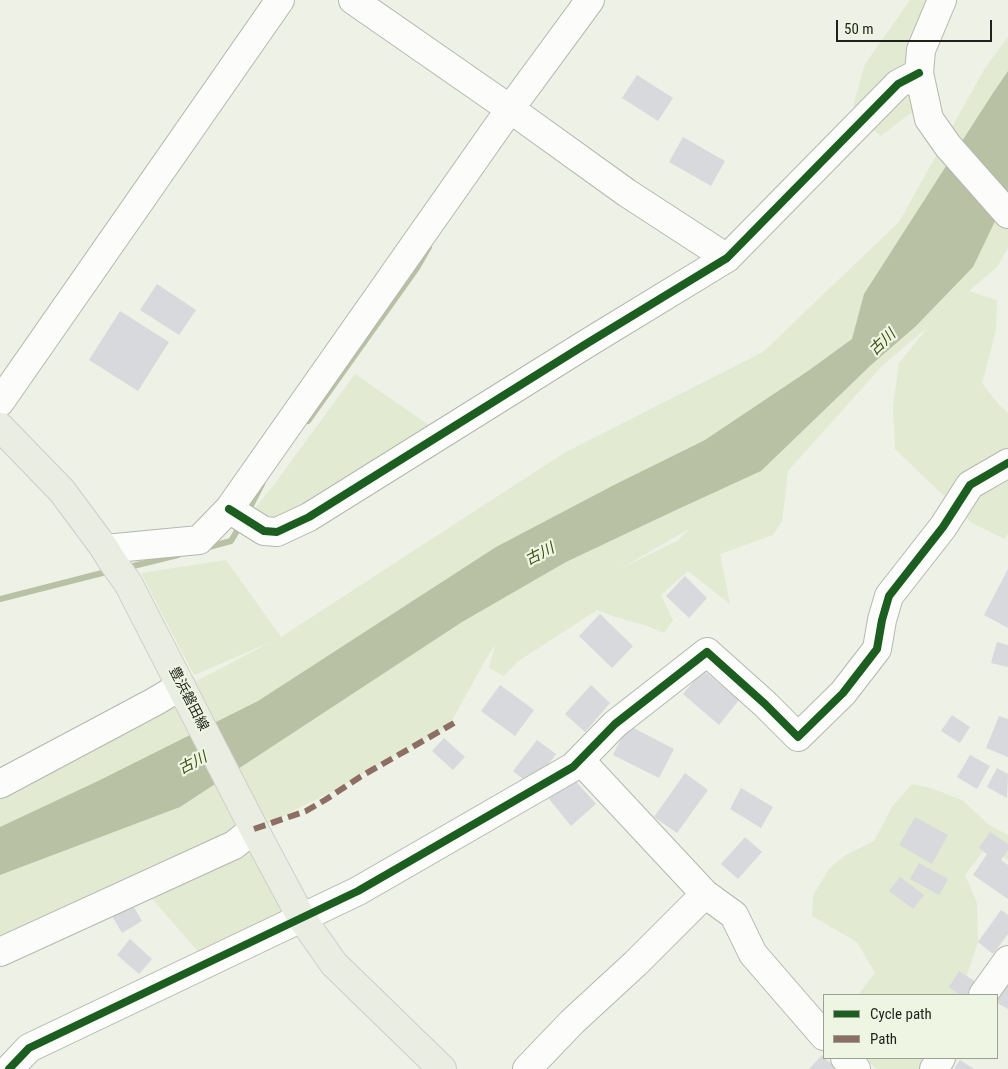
<!DOCTYPE html>
<html>
<head>
<meta charset="utf-8">
<style>
  body { margin:0 }
  #map { position:relative; width:1008px; height:1069px; overflow:hidden; background:#edf1e6; font-family:"Roboto Condensed",sans-serif }
  canvas { display:block }
  .legend { position:absolute; left:823px; top:994px; width:175px; height:65px; box-sizing:border-box; background:#eef5e2; border:1px solid #9ba192; margin:0; padding:6px 9px; list-style:none; font-size:15px; color:#1f221b }
  .legend li { display:flex; align-items:center; gap:10px; height:25px }
  .legend b { width:25px; border:1px solid #9ba192 }
  .scale { position:absolute; left:836px; top:20px; width:156px; height:22px; box-sizing:border-box; border:2px solid #1f221b; border-top:0; padding-left:6px; font-size:15px; line-height:18px; white-space:nowrap; color:#1f221b; -webkit-text-stroke:4px #eef5e2; paint-order:stroke }
</style>
</head>
<body>
<div id="map">
<canvas width="1008" height="1069"></canvas>
<ul class="legend">
<li><b style="height:6px;background:#1b5e20"></b>Cycle path</li>
<li><b style="height:6px;background:#8d6e63"></b>Path</li>
</ul>
<div class="scale">50 m</div>
</div>
<script>
const g = document.querySelector('canvas').getContext('2d');
g.lineJoin = 'round';
function fillPath(path, color) { g.fillStyle = color; g.fill(path, 'evenodd'); }
const shape = rows => new Path2D(rows.map(r => 'M' + r).join(''));
function strokePath(path, color, width, dash) { g.strokeStyle = color; g.lineWidth = width; g.lineCap = dash ? 'butt' : 'round'; g.setLineDash(dash || []); g.stroke(path); }
function drawText(font, color, halo, rows, align = 'center') {
  g.font = font + ' "Roboto Condensed","Noto Sans JP",sans-serif'; g.lineWidth = 4.5; g.setLineDash([]); g.textBaseline = 'middle'; g.strokeStyle = halo; g.fillStyle = color; for (const [text, x, y, turn = 0] of rows) {
    g.save(); g.translate(x, y); g.rotate((+turn || 0) * Math.PI / 180); g.textAlign = isNaN(turn) ? turn : align; if (halo) g.strokeText(text, 0, 0); g.fillText(text, 0, 0); g.restore();
  }
}
fillPath(shape([
  [909,0,942,0,920,110,909,114,881,136,852,111,865,64,908,3],
  [1008,37,1008,248,997,267,969,291,997,300,996,330,982,383,1000,406,1008,413,1008,533,1005,539,972,523,895,449,893,406,899,363,929,326,881,367,788,471,782,521,773,535,720,554,730,604,688,571,661,595,673,620,664,633,648,626,619,618,597,610,517,662,504,676,489,668,495,645,483,664,449,726,331,792,249,833,292,921,207,962,142,887,0,950,0,784,271,642,194,675,141,573,226,560,281,637,564,453,763,352,899,222,985,68],
  [688,530,677,541,620,569,687,530],
  [355,374,433,428,337,492,271,520,254,509,273,486],
  [912,784,931,788,962,800,989,825,1008,835,1008,860,987,846,965,875,977,903,978,942,960,995,858,995,875,973,857,942,812,916,813,896,828,870,844,856,874,841,892,807],
  [868,1058,932,1058,924,1069,877,1069,870,1063]
]), '#e2ead2');
fillPath(shape([
  [1008,71,1008,194,973,267,916,326,871,365,761,471,676,510,566,562,462,622,180,807,0,875,0,827,98,781,258,701,496,547,614,485,705,440,808,371,852,339,864,294,991,96]
]), '#b8c1a4');
strokePath(shape([
  [308,421,417,268,429,247],
  [247,513,262,484],
  [205,548,231,541,241,524],
  [125,568,178,555],
  [0,599,110,571]
]), '#b8c1a4', 6);
fillPath(shape([
  [637,75,673,98,658,121,622,98],
  [683,137,725,161,711,186,669,162],
  [157,284,196,310,179,335,140,310],
  [120,311,169,342,138,391,89,360],
  [1008,569,1008,628,984,615],
  [685,576,707,598,689,618,666,596],
  [600,614,633,646,612,668,579,636],
  [997,642,1008,645,1008,667,991,663],
  [703,670,739,700,719,725,683,694],
  [500,685,534,710,515,736,481,711],
  [591,685,610,703,585,732,565,714],
  [952,715,970,727,960,743,941,731],
  [999,716,1008,719,1008,757,986,748],
  [628,725,674,749,659,778,613,755],
  [444,738,465,757,453,770,432,751],
  [537,740,556,754,532,786,513,771],
  [970,755,990,766,977,789,957,777],
  [997,768,1008,774,1007,798,987,787],
  [685,773,708,790,677,833,654,817],
  [573,778,596,804,571,826,549,799],
  [741,788,773,807,761,828,730,809],
  [915,817,948,835,932,864,899,845],
  [990,832,1008,844,1008,850,1001,860,1008,865,1008,899,973,875,987,854,979,848],
  [745,837,762,852,738,879,721,864],
  [919,863,948,879,939,895,910,879],
  [900,877,924,895,913,909,889,891],
  [129,899,142,921,122,933,109,911],
  [1001,910,1008,915,1008,934,993,954,978,942],
  [130,939,152,959,139,974,117,955],
  [959,971,976,982,967,995,960,995,949,987],
  [1008,982,1008,1009,997,1003,997,998],
  [822,1055,824,1058,838,1069,809,1069],
  [960,1060,974,1069,954,1069]
]), '#d8d9dc');
const minor = shape([
  [353,0,520,116,627,193,727,258],
  [942,0,921,50,919,73,929,119,948,146,1008,214],
  [0,402,280,0],
  [229,509,264,531,277,532,309,517,586,344,727,258,898,84,919,73],
  [105,549,199,540,229,509,510,109,590,0],
  [580,760,705,894,734,915,753,954,824,1036],
  [0,784,154,702,181,686],
  [0,952,234,845,254,829],
  [983,995,1008,960],
  [845,1058,856,1069],
  [9,1069,29,1048,358,891,573,767,615,724,707,652,765,704,798,737,843,693,877,649,882,620,889,596,943,527,970,485,1008,463],
  [527,1069,572,1022,636,963,705,894],
  [934,1069,941,1058]
]);
const major = shape([
  [0,427,62,491,105,549,112,561,128,583,254,829,301,917,334,964,442,1069]
]);
strokePath(minor, '#b4b7af', 30);
strokePath(major, '#cccec9', 30);
strokePath(minor, '#fcfdfb', 28);
strokePath(major, '#eaede1', 28);
strokePath(shape([
  [254,829,306,811,325,800,360,777,454,723]
]), '#8d6e63', 6, [12, 6]);
strokePath(shape([
  [229,509,264,531,277,532,309,517,586,344,727,258,898,84,919,73],
  [9,1069,29,1048,358,891,573,767,615,724,707,652,765,704,798,737,843,693,877,649,882,620,889,596,943,527,970,485,1008,463]
]), '#1b5e20', 8);
drawText('14px', '#1f221b', '#eef5e2', [
  ["豊浜磐田線",188,699,63]
]);
drawText('italic 15px', '#404f14', '#eef5e2', [
  ["古川",883,343,-44],
  ["古川",540,555,-27],
  ["古川",193,764,-28]
]);
</script>
</body>
</html>
